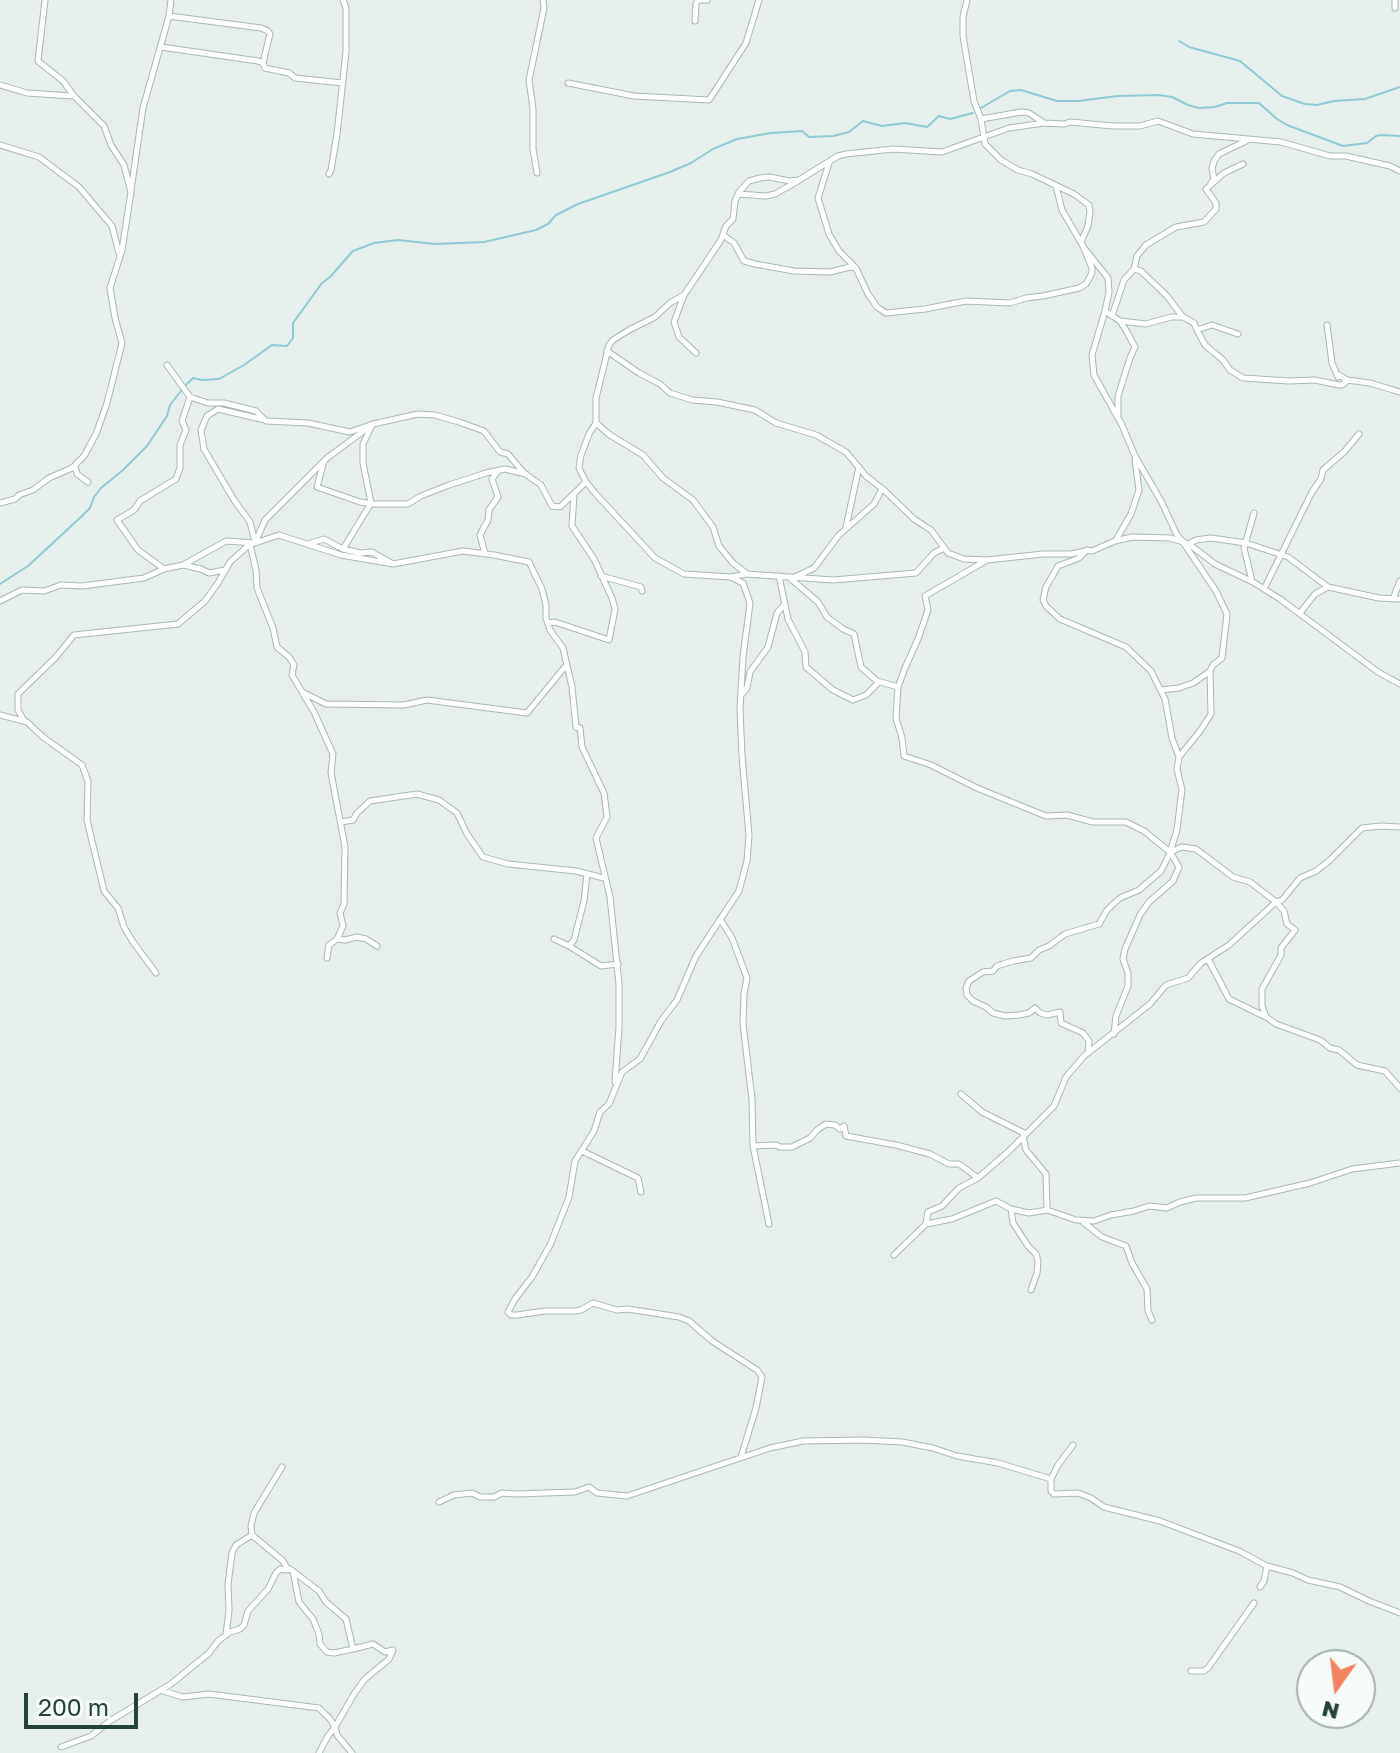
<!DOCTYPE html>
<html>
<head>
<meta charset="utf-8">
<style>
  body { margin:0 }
  #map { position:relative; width:1400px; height:1753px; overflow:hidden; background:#e6efeb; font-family:"Golos Text",sans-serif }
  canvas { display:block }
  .north { position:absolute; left:1296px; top:1649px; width:80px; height:80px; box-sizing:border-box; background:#f7fbf9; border:2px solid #a3b1ad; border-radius:50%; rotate:194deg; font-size:22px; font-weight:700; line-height:32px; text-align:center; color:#24423a }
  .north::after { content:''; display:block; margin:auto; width:28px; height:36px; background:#f4845f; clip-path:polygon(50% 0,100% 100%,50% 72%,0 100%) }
  .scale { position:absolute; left:24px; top:1693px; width:114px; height:36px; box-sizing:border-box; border:4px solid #24423a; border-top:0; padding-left:10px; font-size:24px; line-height:28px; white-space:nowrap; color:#24423a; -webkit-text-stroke:6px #f7fbf9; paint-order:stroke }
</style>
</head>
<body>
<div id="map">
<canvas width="1400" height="1753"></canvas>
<div class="north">N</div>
<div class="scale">200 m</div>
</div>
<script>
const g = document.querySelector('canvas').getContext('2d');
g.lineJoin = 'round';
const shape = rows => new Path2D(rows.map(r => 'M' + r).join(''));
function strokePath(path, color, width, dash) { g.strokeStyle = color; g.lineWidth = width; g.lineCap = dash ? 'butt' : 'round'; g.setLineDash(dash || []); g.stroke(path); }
strokePath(shape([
  [1179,41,1189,47,1240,61,1282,96,1305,104,1317,105,1334,101,1365,99,1400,87],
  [981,108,1010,91,1021,90,1057,101,1078,101,1118,96,1159,95,1172,97,1188,105,1199,108,1215,107,1227,103,1259,103,1277,119,1287,125,1343,146,1367,143,1376,136,1381,135,1400,136],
  [0,584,28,566,82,516,90,508,94,497,101,488,123,470,147,446,167,416,170,405,185,386,193,378,202,380,219,379,244,365,272,345,287,346,293,338,293,323,322,283,330,277,353,251,374,243,398,240,435,244,484,242,536,230,548,224,556,215,578,204,670,172,691,163,713,149,737,139,771,133,802,131,809,137,833,136,849,132,863,121,882,126,905,123,927,127,939,116,950,119,973,113]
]), '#8ec9d4', 2);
const minor = shape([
  [967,0,963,17,963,36,974,101,981,119,985,144,1001,160,1018,170,1032,174,1074,194,1089,205,1090,211,1088,226,1081,242],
  [1395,8,1395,0],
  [169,16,261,28,268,31,270,34,263,63],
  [695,21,696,4,698,0,707,0],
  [161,47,258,61,263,63,265,68,289,73,295,78,342,83],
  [568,83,634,96,709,100,746,43,759,0],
  [0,85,27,93,73,96],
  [981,119,1021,112,1029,113,1044,123],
  [0,145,39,157,79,187,112,226,119,253],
  [829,163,818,198,829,234,839,251,855,267],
  [537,173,533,149,533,109,529,80,544,8,543,0],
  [329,174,331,170,337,134,346,52,346,8,343,0],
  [1211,183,1214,179,1212,169,1214,161,1219,154,1246,141],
  [131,190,143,108,169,16,171,0],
  [738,194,766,196,775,194,798,181],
  [723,235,734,243,744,261,755,264,794,271,830,272,850,267,856,268,868,294,877,307,886,313,925,309,966,301,1010,303,1026,298,1043,296,1079,288,1086,284,1092,273,1092,268,1083,246,1062,210,1056,186],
  [1084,248,1108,278,1109,292,1105,311,1092,355,1094,375,1122,425,1135,456,1161,501,1177,535,1183,542,1189,544,1215,564,1253,582,1280,599,1378,672,1400,684],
  [1134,269,1141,271,1167,296,1182,316],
  [684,295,670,303,655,317,629,330,613,340,609,345,596,398,596,423,589,434,581,455,579,468,586,482,595,493,655,558,684,574,731,577],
  [1105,311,1120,321,1146,324,1171,317,1183,317,1194,323,1197,330,1212,325,1238,334],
  [1112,316,1124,280,1134,269,1137,256,1146,245,1176,227,1204,222,1216,209,1216,203,1206,189,1224,173,1243,164],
  [1327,325,1332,363,1338,377],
  [1197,330,1205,345,1223,360,1230,370,1243,378,1289,381,1315,380,1339,385,1342,385,1348,380],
  [607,351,639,373,660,384,670,393,692,400,717,402,755,410,776,423,816,435,846,452,866,476,884,490,914,519,931,530,948,553,964,559,987,560,1043,554,1071,554,1085,551],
  [696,353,679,337,674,322,684,295,721,240,726,226,733,219,735,201,739,192,749,181,760,178,769,177,790,181,799,180,838,156,846,154,893,149,942,152,1009,128,1044,123,1064,124,1070,122,1113,126,1140,126,1158,121,1193,134,1281,142,1330,156,1346,156,1390,166,1400,171],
  [167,365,190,397,208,403,224,403,256,411,266,421,308,423,350,432,373,424,418,414,435,415,459,422,484,431,500,452,508,454,524,473,541,485,552,506,560,507,586,482],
  [1337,374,1347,380,1370,383,1400,392],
  [1118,416,1118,396,1130,358,1135,347,1127,332,1120,321],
  [596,423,610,435,643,455,663,478,693,500,713,527,719,546,733,563,746,573],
  [324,461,317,487,360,502,373,504,408,504,421,496,449,485,486,473,505,469,526,474],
  [75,466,77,474,88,482],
  [0,503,15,499,19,495,33,490,49,478,72,468,84,456,96,434,107,403,122,343,115,318,110,288,122,250,131,192,124,165,111,145,104,126,74,96,63,81,38,61,45,0],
  [846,527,859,467],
  [254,538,250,522,234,500,204,449,201,430,207,416,218,409,265,420],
  [1116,540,1131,514,1139,490,1135,460],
  [250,544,256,570,257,588,273,628,277,647,289,657,294,665,292,675,314,712,333,754,331,773,345,847,344,904,340,913,343,926,337,939,329,945,327,958],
  [308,544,324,539,343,549,371,503,363,463,363,444,372,425],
  [1189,544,1196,540,1211,538,1246,543,1288,557,1328,587,1379,598,1400,599],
  [343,549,360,553,372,552,391,563],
  [485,554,480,535,488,520,489,510,498,497,492,479,498,471],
  [987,560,925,596,928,610,918,639,905,668,898,687,896,718,902,738,904,756,931,765,977,788,1046,816,1067,815,1093,822,1126,822,1144,831,1170,852,1179,867,1173,881,1149,902,1140,915,1125,949,1123,959,1128,973,1128,986,1116,1016,1114,1034],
  [183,565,226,541,255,543,279,535,341,555,393,564,463,551,494,555,529,562,542,589,546,605,546,618,550,630,563,648,572,687,576,727,580,728,582,747,604,793,607,817,596,838,610,897,619,984,619,1027,615,1082],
  [164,569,138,550,117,520,134,510,140,501,176,479,180,468,180,445,186,430,182,421,190,397],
  [601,576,641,587,642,591],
  [779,576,788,619,805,652,806,667,833,690,853,700,866,695,879,682],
  [795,577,814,568,839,535,874,504,882,489],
  [791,579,818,602,827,617,843,629,854,634,861,667,877,681,898,687],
  [1252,581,1244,548,1254,513],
  [1264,589,1312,492,1321,479,1323,470,1344,452,1359,434],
  [1393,599,1400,581],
  [0,601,22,590,44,591,61,585,82,586,144,578,164,569,183,565,201,569,209,573,225,570],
  [1300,613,1315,594,1328,587],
  [548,623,555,622,609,640,615,609,612,598,594,559,572,526,574,494],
  [1161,690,1179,688,1193,683,1209,672],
  [302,692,326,704,404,705,427,700,527,713,564,668,567,666],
  [741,695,747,688,750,672,768,647,777,613,784,605],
  [0,715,27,722,43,737,82,765,88,781,87,820,104,891,118,908,124,927,133,942,156,973],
  [24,721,18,710,18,694,56,657,74,635,178,624,205,601,218,583,230,562,250,544,255,543,265,520,327,458,373,424],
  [1179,757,1172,738,1165,699,1151,671,1126,647,1060,619,1046,606,1043,600,1046,587,1058,566,1079,558,1087,550,1092,551,1115,541,1132,537,1170,538,1183,542,1216,591,1227,614,1222,658,1213,665,1210,671,1211,714,1200,731,1179,757,1177,769,1182,790,1177,830,1170,852,1182,847,1196,849,1233,877,1250,882,1276,902,1284,911,1287,924,1295,930,1281,948,1281,955,1262,989,1262,1006,1266,1017,1229,999,1208,959],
  [341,822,353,820,357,813,370,801,417,794,439,800,457,813,467,834,483,857,508,864,576,871,604,878],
  [720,919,732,938,747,978,744,994,743,1024,752,1099,753,1146,769,1224],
  [337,939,345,940,357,937,366,939,377,946],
  [554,939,569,946,574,940,584,901,587,874],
  [569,946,601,966,618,964],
  [1266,1017,1276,1024,1320,1040,1330,1048,1339,1050,1357,1065,1385,1071,1400,1088],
  [1088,1053,1089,1041,1083,1033,1061,1023,1060,1012,1047,1015,1040,1013,1035,1008,1029,1013,1019,1015,1005,1016,993,1013,986,1007,973,1001,967,995,966,988,969,981,983,972,993,971,997,966,1013,961,1031,958,1039,950,1049,946,1065,934,1099,924,1107,910,1120,898,1139,890,1161,871,1170,853],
  [961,1094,982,1112,1026,1134],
  [1023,1136,1026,1150,1046,1174,1047,1210],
  [753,1146,776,1145,780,1147,792,1147,810,1138,817,1130,826,1124,835,1125,840,1129,844,1126,846,1136,896,1145,930,1154,949,1164,959,1164,978,1178],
  [582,1151,638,1178,641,1192],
  [1011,1209,1013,1223,1028,1246,1036,1254,1038,1261,1037,1273,1031,1290],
  [1083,1222,1102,1237,1126,1246,1132,1263,1147,1289,1148,1311,1152,1320],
  [926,1224,952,1219,996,1201,1011,1209,1029,1213,1047,1210,1076,1220,1094,1221,1111,1215,1134,1211,1149,1206,1167,1208,1180,1202,1196,1198,1245,1198,1310,1183,1352,1169,1400,1163],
  [894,1255,926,1224,928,1212,942,1206,959,1188,978,1178,1008,1152,1054,1106,1066,1077,1084,1056,1150,1004,1166,985,1188,978,1201,963,1229,945,1276,902,1282,900,1300,878,1316,871,1329,861,1362,828,1381,826,1400,827],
  [741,1457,756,1408,762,1377,760,1374,757,1370,712,1341,689,1321,679,1317,628,1309,617,1310,593,1303,581,1310,575,1311,545,1311,517,1315,511,1315,508,1312,515,1299,532,1277,551,1243,569,1197,575,1161,594,1131,600,1112,609,1104,622,1072,640,1059,661,1021,677,1000,696,956,739,891,747,861,749,835,742,756,740,709,743,657,750,603,743,583,731,577,746,574,833,580,916,573,934,553,944,548,948,553],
  [282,1467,254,1513,251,1526,252,1535,283,1561,288,1570,290,1569,319,1591,326,1602,346,1619,353,1649,373,1644,385,1652,393,1650,389,1659,365,1679,354,1694,335,1727,337,1735,352,1753],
  [1051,1479,1051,1491,1054,1494,1078,1493,1091,1498,1104,1507,1160,1521,1239,1551,1267,1566,1293,1573,1308,1580,1340,1587,1369,1601,1400,1613],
  [439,1502,454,1495,472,1493,480,1497,494,1497,502,1493,517,1494,575,1492,589,1487,597,1493,627,1496,770,1448,803,1441,863,1440,902,1442,933,1448,957,1456,998,1463,1051,1479,1058,1465,1073,1445],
  [293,1571,299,1602,313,1619,319,1634,320,1644,327,1652,334,1653,353,1649],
  [1260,1587,1264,1581,1267,1566],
  [226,1635,229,1610,228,1584,232,1553,236,1545,252,1535],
  [1191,1671,1204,1671,1208,1668,1254,1603],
  [163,1691,183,1697,209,1694,319,1708,330,1719,335,1727,328,1736,319,1753],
  [61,1747,91,1736,110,1721,171,1684,209,1653,218,1641,230,1632,240,1629,244,1625,248,1611,268,1589,276,1573,280,1569,287,1570]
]);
strokePath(minor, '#a8b8b2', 7);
strokePath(minor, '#fff', 5);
</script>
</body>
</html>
